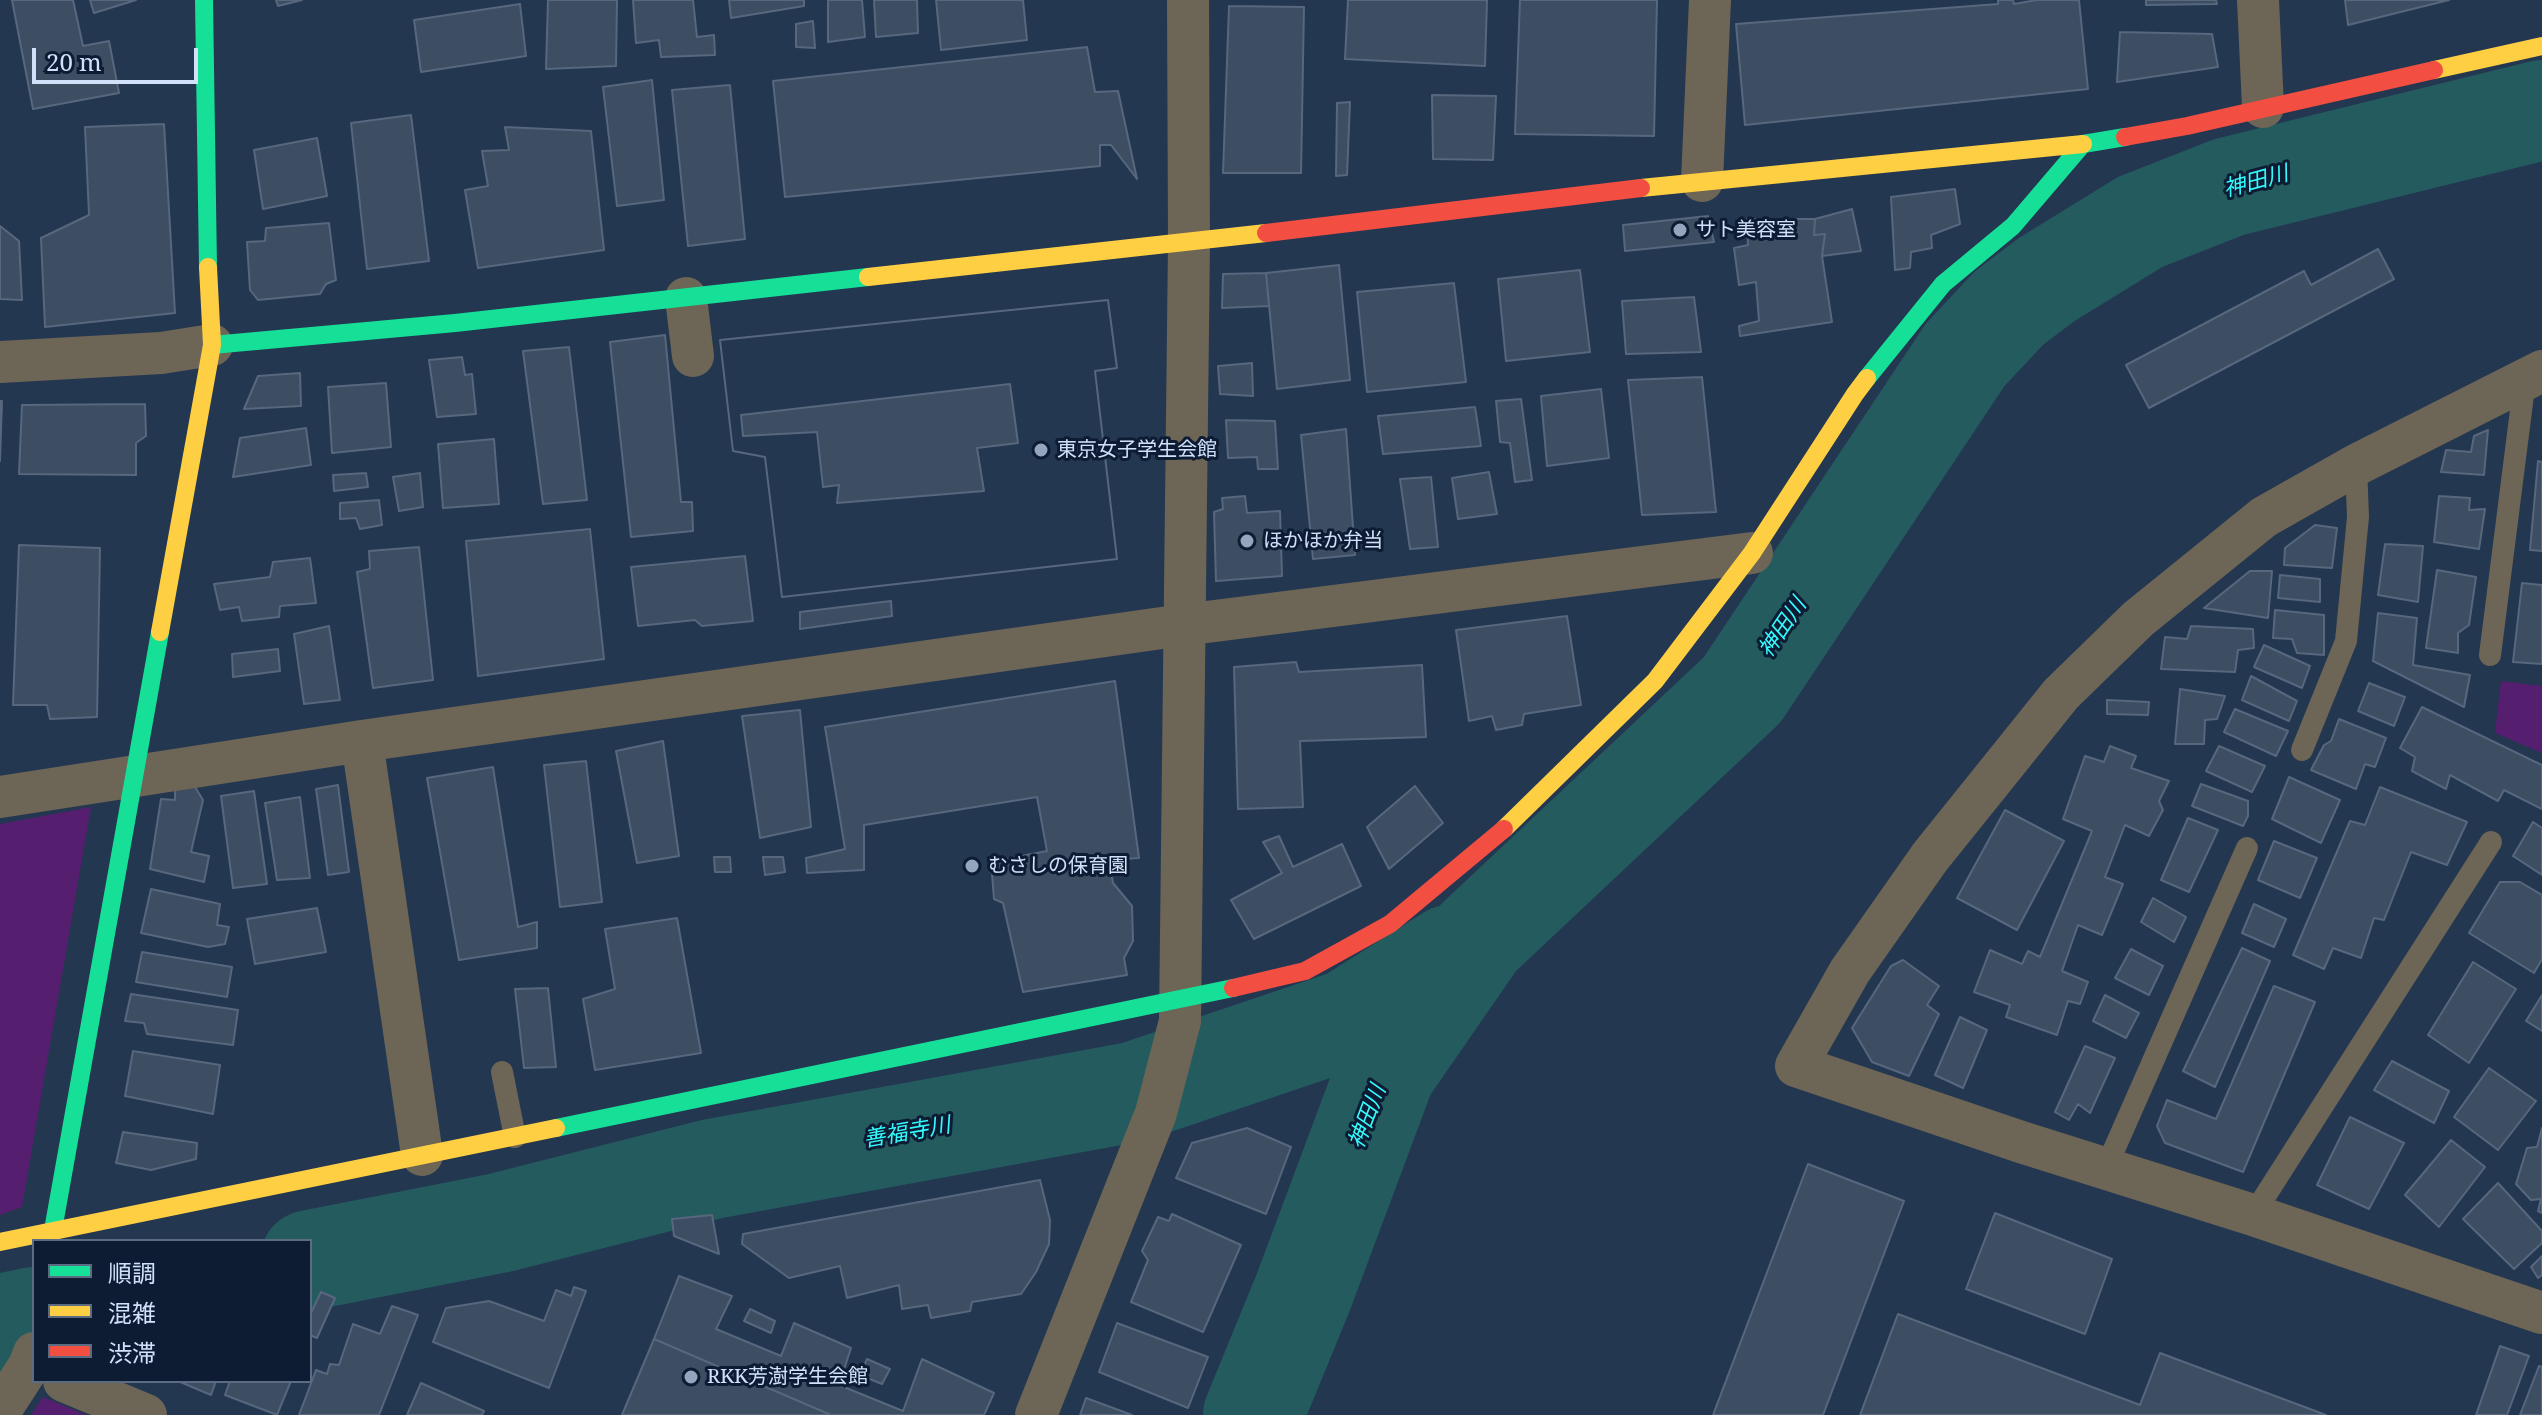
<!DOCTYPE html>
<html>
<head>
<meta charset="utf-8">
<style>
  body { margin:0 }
  #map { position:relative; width:2542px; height:1415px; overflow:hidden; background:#233751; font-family:"Noto Serif","Noto Sans JP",serif }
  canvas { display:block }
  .legend { position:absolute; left:32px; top:1239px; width:280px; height:144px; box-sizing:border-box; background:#0d1c32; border:2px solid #5b6b82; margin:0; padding:10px 14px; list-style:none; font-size:24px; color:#d0e1f9 }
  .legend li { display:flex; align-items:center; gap:16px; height:40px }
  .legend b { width:40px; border:2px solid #5b6b82 }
  .scale { position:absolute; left:32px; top:48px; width:166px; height:36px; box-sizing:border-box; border:4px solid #d0e1f9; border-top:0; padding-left:10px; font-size:24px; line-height:28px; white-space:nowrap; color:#d0e1f9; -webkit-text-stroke:6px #0d1c32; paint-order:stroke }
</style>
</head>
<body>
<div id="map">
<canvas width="2542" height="1415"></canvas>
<ul class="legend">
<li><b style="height:10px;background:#16e098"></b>順調</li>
<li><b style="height:10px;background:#ffcf43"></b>混雑</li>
<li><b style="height:10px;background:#f24e42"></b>渋滞</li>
</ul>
<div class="scale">20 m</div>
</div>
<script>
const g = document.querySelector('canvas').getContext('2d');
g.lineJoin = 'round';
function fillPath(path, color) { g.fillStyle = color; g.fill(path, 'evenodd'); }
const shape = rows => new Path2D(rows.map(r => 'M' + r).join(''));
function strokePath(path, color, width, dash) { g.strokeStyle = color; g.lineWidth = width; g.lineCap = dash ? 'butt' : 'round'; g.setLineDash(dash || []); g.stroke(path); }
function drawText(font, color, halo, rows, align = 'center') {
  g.font = font + ' "Noto Serif","Noto Sans JP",serif'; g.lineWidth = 6; g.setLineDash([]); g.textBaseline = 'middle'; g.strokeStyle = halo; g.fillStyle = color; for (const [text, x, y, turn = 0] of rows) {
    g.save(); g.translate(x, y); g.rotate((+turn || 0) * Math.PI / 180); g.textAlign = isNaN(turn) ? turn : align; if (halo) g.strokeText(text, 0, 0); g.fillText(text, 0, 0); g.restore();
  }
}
fillPath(shape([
  [2501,681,2542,686,2542,753,2495,733],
  [91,807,22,1207,0,1215,0,824],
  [43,1397,86,1415,31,1415]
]), '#561e6e');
strokePath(shape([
  [310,1260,499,1223,712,1169,1133,1092,1349,1019,1450,955],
  [0,1324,34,1317],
  [1253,1415,1303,1293,1386,1071,1478,938,1742,690,1965,355,2009,308,2046,280,2140,222,2229,187,2542,110]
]), '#245b5f', 100);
const building = shape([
  [12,0,73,0,83,46,109,41,119,93,33,109,12,0],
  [90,0,136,0,94,13,90,0],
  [276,0,302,0,278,6,276,0],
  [548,0,617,0,616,66,546,69,548,0],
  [633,0,693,0,697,37,714,35,715,55,661,57,659,40,636,43,633,0],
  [729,0,804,0,804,6,731,18,729,0],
  [828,0,862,0,865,37,828,42,828,0],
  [874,0,917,0,918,33,876,37,874,0],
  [936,0,1023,0,1027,40,941,50,936,0],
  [1348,0,1487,0,1485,66,1345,59,1348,0],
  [1520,0,1657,0,1654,136,1515,134,1520,0],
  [1998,0,2013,0,2014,4,2037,0,2079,0,2088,89,1745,125,1736,24,1998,4,1998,0],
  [2146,0,2216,0,2217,4,2146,5,2146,0],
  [2345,0,2449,0,2348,25,2345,0],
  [520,4,526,56,421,72,414,20,520,4],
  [1229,6,1304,7,1301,173,1223,173,1229,6],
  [813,21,815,48,796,47,796,24,813,21],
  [2120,32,2212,34,2218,67,2117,82,2120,32],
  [1087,47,1095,92,1118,91,1137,179,1111,145,1100,145,1100,166,785,197,773,81,1087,47],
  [652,80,664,200,617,206,603,87,652,80],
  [730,85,745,239,688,246,672,90,730,85],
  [1432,95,1496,96,1493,160,1433,159,1432,95],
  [1350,102,1347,175,1336,176,1337,103,1350,102],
  [411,115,429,261,367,269,351,123,411,115],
  [164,124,175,313,45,327,41,238,89,215,85,127,164,124],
  [505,127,591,131,604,250,478,268,465,190,488,186,482,151,509,150,505,127],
  [317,138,327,196,263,209,254,150,317,138],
  [1955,189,1960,224,1931,235,1932,248,1911,252,1910,268,1895,270,1891,197,1955,189],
  [1852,209,1861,251,1822,256,1825,234,1814,235,1815,219,1852,209],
  [1708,216,1714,242,1625,251,1623,225,1708,216],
  [1747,219,1815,219,1814,235,1825,234,1822,256,1832,322,1740,336,1739,326,1759,321,1756,282,1739,285,1734,248,1748,245,1747,219],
  [329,223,336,280,326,284,320,294,258,300,250,290,247,242,265,241,266,228,329,223],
  [0,226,19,241,22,300,0,299,0,226],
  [2378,249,2394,279,2149,408,2126,365,2304,271,2311,285,2378,249],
  [1339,265,1350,380,1277,389,1266,273,1339,265],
  [1580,270,1590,352,1506,361,1498,279,1580,270],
  [1266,273,1269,306,1222,308,1223,274,1266,273],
  [1454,283,1466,382,1367,392,1357,292,1454,283],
  [1694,297,1701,352,1626,354,1622,301,1694,297],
  [1108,300,1117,368,1095,371,1117,559,782,597,765,457,733,451,720,340,1108,300],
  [1010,384,1018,443,977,448,984,491,837,503,839,485,823,487,817,432,743,436,741,415,1010,384],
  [1108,300,1117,368,1095,371,1117,559,782,597,765,457,733,451,720,340,1108,300],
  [665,335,681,502,692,502,693,531,631,537,610,342,665,335],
  [569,347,587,500,543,504,523,351,569,347],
  [462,357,465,375,472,374,476,414,437,417,429,360,462,357],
  [1252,363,1253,396,1220,394,1218,366,1252,363],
  [300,373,301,406,244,409,258,376,300,373],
  [1702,377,1716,512,1642,515,1628,380,1702,377],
  [386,383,391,447,332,453,328,387,386,383],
  [1601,389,1609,458,1547,466,1541,396,1601,389],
  [1521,399,1532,480,1515,482,1510,443,1500,442,1496,401,1521,399],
  [0,401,2,401,0,461,0,401],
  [145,404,146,436,136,443,136,475,19,474,22,405,145,404],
  [1475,407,1481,446,1383,454,1378,416,1475,407],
  [1226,420,1275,421,1278,469,1258,469,1257,457,1228,458,1226,420],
  [306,428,311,465,233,477,240,438,306,428],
  [1346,429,1355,555,1313,559,1301,435,1346,429],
  [2488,430,2484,475,2441,472,2446,450,2471,452,2474,436,2488,430],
  [494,439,499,504,443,508,438,444,494,439],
  [2538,461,2542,462,2542,551,2530,550,2538,461],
  [1489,472,1497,514,1458,519,1452,478,1489,472],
  [366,473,368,487,334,491,333,475,366,473],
  [420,473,423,507,399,511,393,477,420,473],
  [1431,477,1438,547,1410,549,1400,479,1431,477],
  [1245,496,1247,513,1280,511,1282,576,1216,581,1214,512,1223,509,1222,498,1245,496],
  [2439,496,2470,498,2469,510,2485,509,2479,549,2434,542,2439,496],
  [379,500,382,525,360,529,356,518,340,519,340,503,379,500],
  [2315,525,2337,528,2332,568,2284,565,2285,548,2315,525],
  [590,529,604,659,478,676,466,541,590,529],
  [2385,544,2423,546,2418,602,2378,595,2385,544],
  [19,545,100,548,97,717,50,719,47,705,13,705,19,545],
  [419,547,433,680,373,688,357,572,370,569,369,551,419,547],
  [745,556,753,621,702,626,695,620,638,626,631,567,745,556],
  [310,558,316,603,280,606,279,617,242,621,239,607,220,610,214,584,270,577,273,562,310,558],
  [2437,570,2476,577,2469,625,2458,633,2458,653,2426,648,2437,570],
  [2250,571,2272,571,2268,618,2204,608,2250,571],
  [2280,575,2320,579,2320,602,2278,598,2280,575],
  [2522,583,2542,585,2542,664,2513,662,2522,583],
  [891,601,892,616,800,629,800,612,891,601],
  [2275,610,2324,615,2324,655,2297,653,2292,639,2273,638,2275,610],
  [2378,613,2417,618,2413,665,2470,675,2464,707,2373,661,2378,613],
  [1567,616,1581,705,1524,714,1522,725,1496,730,1492,716,1469,721,1456,630,1567,616],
  [329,626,340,700,304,704,294,634,329,626],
  [2191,626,2253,629,2254,648,2238,650,2235,672,2161,669,2165,637,2187,639,2191,626],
  [2264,645,2310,666,2302,688,2254,667,2264,645],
  [278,649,280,671,233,677,232,654,278,649],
  [1296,662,1299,672,1422,665,1426,737,1300,741,1303,807,1238,809,1234,667,1296,662],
  [2251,676,2297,701,2289,721,2242,700,2251,676],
  [1115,681,1139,858,1109,860,1113,883,1132,906,1133,941,1124,958,1127,975,1023,992,1003,903,994,899,991,862,1047,851,1037,797,864,825,864,870,807,873,806,858,845,849,825,727,1115,681],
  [2369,683,2405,697,2394,726,2358,711,2369,683],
  [2180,689,2225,696,2217,719,2205,720,2204,744,2175,744,2180,689],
  [2107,700,2149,702,2148,715,2107,714,2107,700],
  [2422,707,2542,765,2542,809,2504,790,2498,801,2450,775,2446,789,2412,771,2415,757,2400,748,2422,707],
  [2235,709,2288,731,2276,756,2224,732,2235,709],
  [800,710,811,827,760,838,742,716,800,710],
  [2339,719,2386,738,2375,767,2365,764,2356,789,2311,770,2324,745,2331,741,2339,719],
  [663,741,679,856,637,863,616,751,663,741],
  [2110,746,2136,756,2131,768,2169,781,2159,801,2163,810,2149,836,2125,825,2105,877,2123,884,2102,935,2078,925,2062,971,2088,982,2080,1004,2068,1001,2057,1035,2006,1017,2010,1005,1974,992,1990,950,2022,964,2028,951,2040,957,2092,831,2063,819,2085,756,2104,762,2110,746],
  [2219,746,2265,766,2252,792,2206,771,2219,746],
  [586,761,602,902,560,907,544,765,586,761],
  [493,767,518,927,537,922,537,948,459,960,427,778,493,767],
  [2289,777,2340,800,2321,843,2272,819,2289,777],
  [192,782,203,800,191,852,209,856,204,882,150,869,161,799,175,800,175,788,192,782],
  [2201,784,2248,801,2248,816,2243,826,2192,806,2201,784],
  [338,785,349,872,328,875,316,789,338,785],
  [1415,786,1443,823,1389,869,1367,827,1415,786],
  [2380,787,2467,822,2447,865,2411,852,2384,920,2374,918,2361,958,2333,948,2324,969,2293,955,2350,821,2365,825,2380,787],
  [254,791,267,884,233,888,221,796,254,791],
  [300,797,310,878,277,880,265,803,300,797],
  [2005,810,2064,841,2017,930,1957,898,2005,810],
  [2188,818,2218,830,2189,892,2161,880,2188,818],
  [2533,822,2542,828,2542,875,2513,856,2533,822],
  [1279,836,1293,867,1342,844,1361,886,1254,939,1231,900,1282,873,1263,842,1279,836],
  [2274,841,2317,858,2300,898,2258,880,2274,841],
  [714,857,730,857,731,872,715,872,714,857],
  [763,857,783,857,785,872,765,875,763,857],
  [2500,882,2520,882,2542,895,2542,959,2534,973,2469,933,2500,882],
  [151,889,220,904,217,925,229,927,225,944,208,947,141,933,151,889],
  [2153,898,2186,917,2174,942,2141,922,2153,898],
  [2254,904,2286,919,2274,947,2242,933,2254,904],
  [317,908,326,952,255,964,247,919,317,908],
  [677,918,701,1053,595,1070,583,999,615,989,605,929,677,918],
  [2242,948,2270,961,2215,1087,2183,1071,2242,948],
  [2131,949,2163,966,2149,995,2115,978,2131,949],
  [142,952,232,967,227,997,136,982,142,952],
  [1903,960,1939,986,1927,1005,1939,1014,1909,1076,1872,1062,1852,1028,1891,966,1903,960],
  [2473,962,2516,989,2469,1063,2428,1035,2473,962],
  [2274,986,2315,1002,2243,1172,2165,1143,2157,1126,2167,1100,2216,1119,2274,986],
  [548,988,556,1067,524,1068,515,989,548,988],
  [131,994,238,1010,233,1045,147,1034,144,1023,125,1021,131,994],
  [2105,995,2139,1013,2126,1038,2093,1021,2105,995],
  [2542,995,2542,1031,2526,1021,2542,995],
  [1960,1017,1987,1030,1963,1088,1935,1075,1960,1017],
  [2085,1046,2115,1058,2090,1113,2078,1104,2069,1120,2055,1112,2085,1046],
  [133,1051,220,1065,213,1114,125,1096,133,1051],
  [2392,1061,2449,1091,2434,1123,2374,1090,2392,1061],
  [2489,1068,2536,1101,2498,1150,2454,1117,2489,1068],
  [2350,1117,2404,1143,2369,1209,2317,1185,2350,1117],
  [1247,1128,1291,1147,1266,1214,1176,1178,1192,1143,1247,1128],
  [2542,1128,2542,1213,2538,1211,2541,1199,2531,1200,2516,1184,2527,1148,2537,1147,2542,1128],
  [123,1132,197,1143,196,1159,151,1170,116,1163,123,1132],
  [2451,1140,2485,1167,2439,1227,2405,1195,2451,1140],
  [1808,1164,1904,1201,1823,1415,1713,1415,1808,1164],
  [1040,1180,1050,1220,1049,1244,1036,1272,1021,1294,972,1302,970,1311,931,1318,928,1305,902,1309,899,1285,847,1298,840,1266,789,1278,742,1244,743,1234,1040,1180],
  [2498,1183,2542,1231,2542,1243,2514,1269,2463,1219,2498,1183],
  [1995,1213,2112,1259,2085,1334,1966,1289,1995,1213],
  [1172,1214,1241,1245,1203,1332,1131,1302,1148,1260,1142,1251,1158,1217,1169,1221,1172,1214],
  [712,1215,719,1254,674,1236,672,1219,712,1215],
  [2542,1256,2542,1275,2538,1278,2531,1267,2542,1256],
  [679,1276,732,1296,716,1329,781,1356,794,1323,851,1348,839,1385,903,1411,922,1359,994,1393,984,1415,831,1415,654,1339,679,1276],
  [574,1287,586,1291,549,1388,433,1342,446,1308,489,1301,544,1321,556,1290,571,1296,574,1287],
  [321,1292,335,1298,317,1338,310,1335,310,1310,312,1311,321,1292],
  [392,1306,418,1315,379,1415,299,1415,316,1370,327,1374,330,1364,339,1365,353,1324,380,1334,392,1306],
  [750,1309,775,1321,771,1333,744,1321,750,1309],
  [1898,1314,2140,1405,2160,1353,2326,1415,1860,1415,1898,1314],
  [1117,1323,1208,1357,1188,1408,1099,1372,1117,1323],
  [654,1339,831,1415,622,1415,654,1339],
  [2500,1346,2529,1356,2507,1415,2476,1415,2500,1346],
  [867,1359,890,1369,882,1384,860,1375,867,1359],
  [2539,1366,2542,1367,2542,1415,2520,1415,2539,1366],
  [178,1381,216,1381,211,1395,178,1381],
  [230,1381,291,1381,277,1415,225,1395,230,1381],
  [421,1383,484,1411,482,1415,407,1415,421,1383],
  [1086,1398,1132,1415,1080,1415,1086,1398]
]);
fillPath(building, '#3d4d62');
strokePath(building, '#57677d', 2);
strokePath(shape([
  [2490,655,2525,379],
  [2302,750,2346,641,2358,517,2356,465],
  [502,1072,515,1137],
  [2105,1170,2247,848],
  [2253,1215,2491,842]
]), '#6d6555', 22);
strokePath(shape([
  [2258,0,2263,107],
  [1702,181,1710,0],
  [686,298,693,356],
  [0,362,161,353,212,345],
  [2542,371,2356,465,2264,517,2138,619,2061,694,1930,857,1850,971,1796,1066,2021,1142,2253,1215,2542,1313],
  [362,741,422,1155],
  [0,797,362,741,1183,625,1752,553],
  [64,1381,146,1415],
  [0,1411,29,1366,34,1353],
  [1036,1415,1156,1113,1180,1021,1189,242,1188,0]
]), '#6d6555', 42);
strokePath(shape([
  [204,0,208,267],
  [212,345,455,323,868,277],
  [1867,378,1943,284,2013,226,2083,144,2125,137],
  [556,1128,1233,988],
  [53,1230,160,632]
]), '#16e098', 18);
strokePath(shape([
  [2434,70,2542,46],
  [1641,188,2083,144],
  [868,277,1266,233],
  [160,632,212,345,208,267],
  [1504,829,1655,681,1752,553,1855,394,1867,378],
  [0,1242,556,1128]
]), '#ffcf43', 18);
strokePath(shape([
  [2125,137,2187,126,2434,70],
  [1266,233,1641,188],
  [1233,988,1305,971,1390,924,1504,829]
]), '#f24e42', 18);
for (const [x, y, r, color] of [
  [1680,230,8,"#93a6be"],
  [1041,450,8,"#93a6be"],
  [1247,541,8,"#93a6be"],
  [972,866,8,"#93a6be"],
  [691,1377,8,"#93a6be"]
]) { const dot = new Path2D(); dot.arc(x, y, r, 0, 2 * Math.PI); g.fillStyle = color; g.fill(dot); strokePath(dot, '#0d1c32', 3); }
drawText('20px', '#d0e1f9', '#0d1c32', [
  ["サト美容室",1696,230],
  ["東京女子学生会館",1057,450],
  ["ほかほか弁当",1263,541],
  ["むさしの保育園",988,866],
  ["RKK芳澍学生会館",707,1377]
], 'left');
drawText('italic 22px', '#34fafe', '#0d1c32', [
  ["神田川",2256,182,-15],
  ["神田川",1783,628,-56],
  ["神田川",1368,1117,-69],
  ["善福寺川",907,1133,-10]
]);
</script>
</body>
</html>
